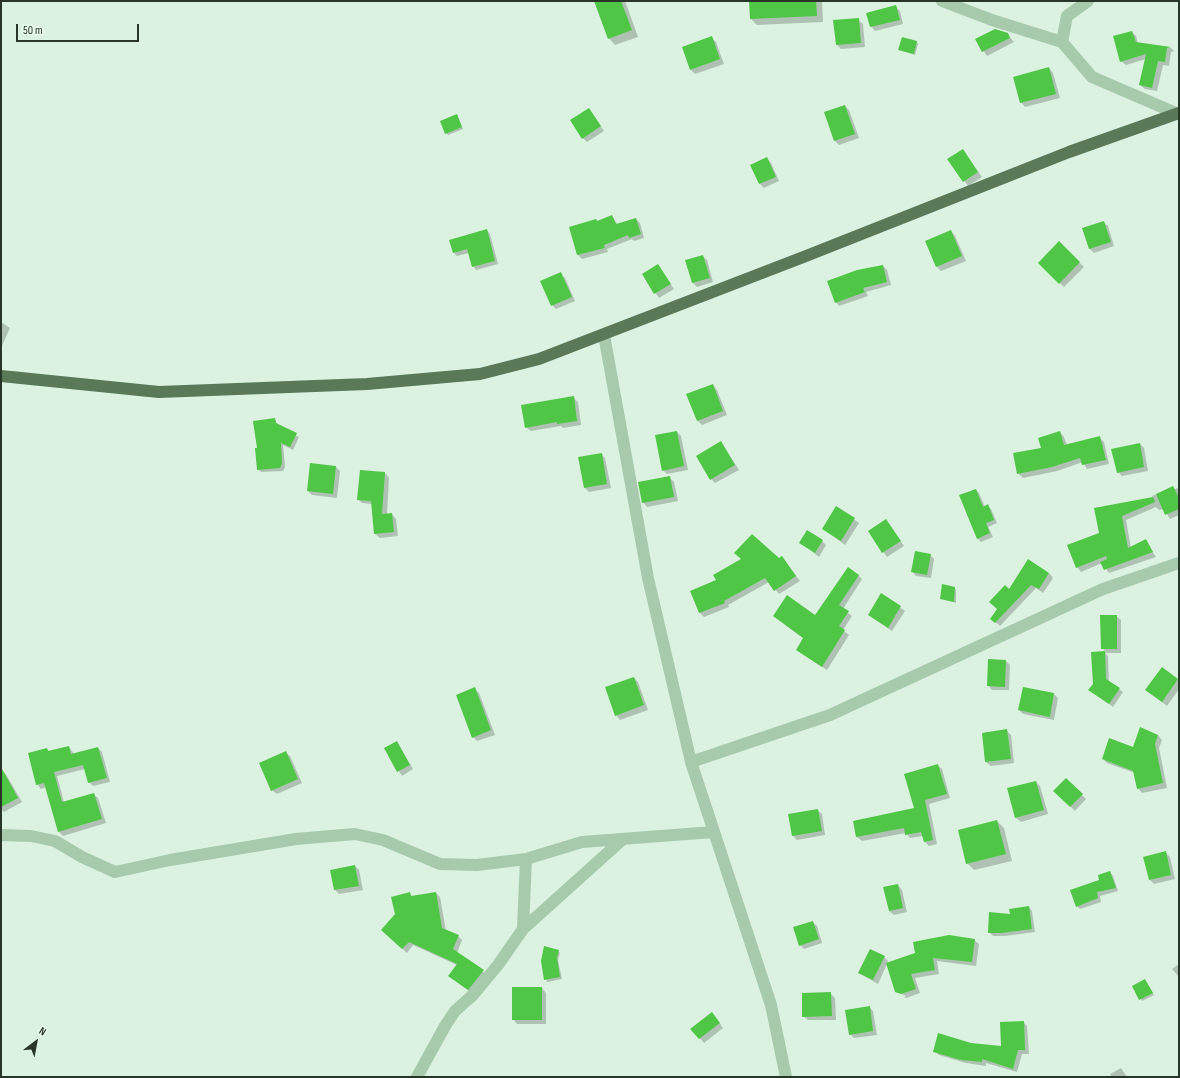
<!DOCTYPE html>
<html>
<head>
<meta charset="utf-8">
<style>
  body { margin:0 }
  #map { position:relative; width:1180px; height:1078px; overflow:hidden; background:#dbf2e0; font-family:"Sofia Sans Condensed",sans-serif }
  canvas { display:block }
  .frame { position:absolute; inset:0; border:2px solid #283628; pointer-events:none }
  .north { position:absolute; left:16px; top:1022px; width:40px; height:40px; -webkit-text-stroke:3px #e8faeb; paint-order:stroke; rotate:32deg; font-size:11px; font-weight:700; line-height:16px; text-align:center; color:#283628 }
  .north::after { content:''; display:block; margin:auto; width:14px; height:18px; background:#283628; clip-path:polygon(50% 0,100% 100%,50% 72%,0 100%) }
  .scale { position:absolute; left:16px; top:24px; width:123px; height:18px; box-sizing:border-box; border:2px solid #283628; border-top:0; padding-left:5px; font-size:12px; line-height:14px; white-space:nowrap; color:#283628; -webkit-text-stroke:3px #e8faeb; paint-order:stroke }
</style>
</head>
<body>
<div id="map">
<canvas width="1180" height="1078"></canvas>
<div class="frame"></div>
<div class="north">N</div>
<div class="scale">50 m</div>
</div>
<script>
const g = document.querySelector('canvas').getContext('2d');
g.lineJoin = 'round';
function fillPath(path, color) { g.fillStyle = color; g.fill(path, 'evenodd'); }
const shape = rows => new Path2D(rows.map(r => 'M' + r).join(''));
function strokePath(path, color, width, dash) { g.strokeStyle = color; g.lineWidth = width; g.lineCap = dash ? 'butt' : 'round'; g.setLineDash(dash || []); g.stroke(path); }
fillPath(shape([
  [595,1,625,1,638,37,615,45,609,38],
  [750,1,822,1,823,22,757,25,751,19],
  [895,6,900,11,903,24,875,31,871,26],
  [858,20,863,24,865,47,841,49,837,45],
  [1132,32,1136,36,1138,43,1171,48,1174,51,1171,52,1169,66,1163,65,1157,91,1145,89,1140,85,1146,59,1126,65,1121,61],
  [1007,34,1014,42,987,56,976,39],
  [712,38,716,42,724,64,695,74,691,70],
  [917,42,918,44,915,55,900,50],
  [1049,68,1053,73,1060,98,1025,107,1021,102],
  [845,106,849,110,859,138,839,145,835,141],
  [589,109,604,131,587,142,583,138],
  [457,115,463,129,448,135,446,133],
  [963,150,982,177,968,186,949,159],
  [767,158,771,163,779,181,764,188,760,184,752,165],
  [612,216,618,225,636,219,640,223,644,238,634,241,632,239,607,249,608,252,582,259,578,255,570,227,596,220,598,222],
  [1103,222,1108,226,1114,246,1094,253,1090,249,1083,229],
  [487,230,490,234,498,264,476,270,473,266,469,253,457,256,454,253],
  [951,231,955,236,966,261,941,271,937,267,926,242],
  [1059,243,1084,267,1064,287,1039,263],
  [702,256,707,260,713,282,697,287,693,283],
  [658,266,674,289,659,298,643,275],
  [883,266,887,270,891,285,866,292,868,296,839,306,836,302],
  [560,274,565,278,575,301,556,309,552,305],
  [1,322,10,328,1,348],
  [713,385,717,390,727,415,702,425,698,421],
  [573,397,578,402,581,425,563,428,561,426,531,431,526,427],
  [275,419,278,426,299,437,293,450,283,445,285,467,283,471,261,472,258,469],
  [677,432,681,436,688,470,667,474,663,470],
  [1060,432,1064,437,1067,445,1099,437,1104,442,1109,464,1087,469,1083,462,1057,471,1023,478,1018,473],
  [721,442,739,470,715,483,711,479],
  [1140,444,1144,448,1148,471,1122,476,1118,472],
  [601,454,605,458,611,488,589,492,585,488,579,458],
  [336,467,340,471,337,498,312,495,308,491],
  [385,473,389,478,387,515,392,514,396,519,398,536,380,538,375,534,372,504,362,503,358,499],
  [670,478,674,482,678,501,647,507,643,502],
  [1173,487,1175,489,1179,488,1179,515,1170,519,1164,509,1159,510,1156,507,1126,520,1131,548,1145,540,1156,557,1109,573,1102,563,1081,572,1077,567,1100,533,1095,508,1153,498,1152,496],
  [976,490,979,493,985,507,988,506,991,509,997,523,988,527,993,537,981,542,977,538],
  [837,507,859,523,845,545,823,529],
  [886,520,904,546,887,557,869,531],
  [822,541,826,545,819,557,800,542],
  [930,555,934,559,931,578,916,576,912,571],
  [782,557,800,581,779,594,769,582,728,605,729,607,704,617,700,613,691,592],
  [1049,573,1053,578,1043,593,1036,588,1000,626,992,619,1010,590],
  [858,575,862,579,843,609,852,616,843,630,849,635,827,670,797,650,815,617],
  [954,588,956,590,956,603,941,598],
  [882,595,905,611,892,631,869,615],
  [1116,616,1121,620,1121,653,1105,653,1108,656,1109,682,1123,692,1113,707,1090,690,1094,684,1092,653,1106,652,1102,648],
  [989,660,1006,661,1010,665,1009,690,992,690,988,685],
  [1162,669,1179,681,1179,689,1167,706,1146,690],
  [634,678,638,682,648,710,620,720,616,715],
  [474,688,479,693,495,735,477,741,473,737],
  [1054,694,1058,698,1054,720,1023,714,1019,710],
  [1006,730,1011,735,1014,763,991,766,986,762,983,733],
  [1158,735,1162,740,1159,748,1167,788,1142,793,1138,788,1135,773,1107,763,1103,759,1133,748],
  [397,742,413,769,402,776,385,748],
  [69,747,74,754,98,748,102,752,110,782,93,786,89,782,85,769,57,776,64,802,93,794,98,798,106,823,63,836,59,832,46,787,41,789,37,784,47,749,50,752],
  [285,752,290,756,302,783,277,794,272,790],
  [937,765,942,769,950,798,929,804,937,844,929,846,925,842,923,836,910,838,906,833,862,841,857,837,854,822,915,809],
  [3,771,7,776,22,802,4,812,1,809,1,772],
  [1066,780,1086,799,1075,811,1055,791],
  [1036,782,1040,786,1048,814,1021,822,1016,818],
  [817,810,822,814,825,835,797,840,793,836],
  [997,821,1004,828,1012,861,974,870,967,863],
  [1165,852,1170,857,1175,879,1154,884,1150,880,1144,857],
  [355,866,359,870,363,890,339,894,335,890],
  [1110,872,1113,876,1118,891,1100,896,1101,902,1080,909,1077,906],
  [898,885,902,890,907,912,894,915,889,911],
  [409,893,413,897,436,893,440,897,446,931,458,936,462,940,457,953,487,975,472,993,449,976,457,965,413,945,407,953,386,934],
  [1179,901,1179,935,1178,934],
  [1029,907,1032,911,1035,932,1005,936,993,936,989,932,1011,915],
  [812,922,817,926,822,943,804,949,800,945],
  [974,940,979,944,976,966,937,961,939,974,915,978,920,993,906,998,901,995,905,997,906,996,898,992,887,964,878,984,859,973,884,957,888,961,887,963],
  [558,951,560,953,558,960,562,979,547,982,542,961],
  [1179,964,1179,977,1172,969],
  [1145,980,1154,995,1142,1001,1133,987],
  [513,988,542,988,546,993,546,1024,517,1024,513,1019],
  [830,993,835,998,836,1020,808,1020,803,1016],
  [869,1007,873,1011,877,1035,854,1038,850,1034],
  [716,1018,723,1028,704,1043,692,1029],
  [1023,1022,1027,1026,1029,1054,1022,1054,1017,1072,986,1063,986,1066,966,1063,939,1055,935,1051,971,1044,1002,1047],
  [1121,1068,1127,1077,1112,1077,1110,1074]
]), '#0003');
fillPath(shape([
  [594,1,621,1,632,30,608,39],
  [749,1,816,1,817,16,750,19],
  [896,5,900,20,870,27,866,13],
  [859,18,861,43,836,45,833,20],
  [995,29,1008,33,1010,38,982,52,975,39],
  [1132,31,1136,42,1171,47,1167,48,1165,62,1158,61,1152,88,1139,85,1146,54,1120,62,1113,36],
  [712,36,720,59,690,70,682,47],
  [902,37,917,41,914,54,898,50],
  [1049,67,1056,94,1020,103,1013,77],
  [845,105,855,134,834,141,824,112],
  [589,108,601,126,582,139,570,120],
  [457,114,462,127,445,134,440,121],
  [963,149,978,172,963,182,947,159],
  [767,157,776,177,759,184,750,165],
  [612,215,616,224,636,218,641,234,629,238,628,235,604,245,605,248,577,255,569,227,596,219,597,221],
  [1104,221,1111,242,1089,249,1082,228],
  [487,229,495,261,472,267,467,249,453,253,449,240],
  [951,230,962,256,936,267,925,241],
  [1059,241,1080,262,1059,284,1038,263],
  [703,255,710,278,692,283,685,260],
  [658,264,671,284,654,294,642,274],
  [883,265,887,282,863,288,865,292,835,303,827,281,857,270],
  [561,272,572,297,551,306,540,281],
  [713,384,723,411,697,421,686,394],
  [574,396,577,421,557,424,557,422,525,428,521,405],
  [275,418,276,423,297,433,290,447,281,443,282,463,280,468,257,470,255,448,257,448,253,421],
  [677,431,684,466,662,471,655,435],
  [1060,431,1064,445,1100,436,1106,460,1082,465,1080,458,1052,467,1017,474,1013,453,1041,448,1038,438],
  [721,441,735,465,710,480,696,456],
  [1140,443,1144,467,1117,473,1111,449],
  [602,453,607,484,584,488,578,457],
  [310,463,336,466,333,494,307,491],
  [360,470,385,472,382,514,392,513,394,532,374,534,371,501,357,500],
  [670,476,674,497,642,503,638,482],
  [1173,486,1179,498,1179,509,1165,515,1156,494],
  [976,489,983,507,988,504,994,520,986,523,990,533,977,539,959,495],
  [1153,497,1155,502,1122,516,1128,548,1146,539,1153,552,1104,570,1100,562,1107,559,1106,556,1076,568,1067,545,1099,533,1094,508],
  [836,506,855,518,841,541,822,529],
  [886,519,901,541,882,553,868,531],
  [807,530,823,540,815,553,799,543],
  [752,534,779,558,782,556,796,576,774,591,765,578,724,601,725,603,699,613,690,591,716,580,713,575,741,559,734,553],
  [915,551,931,554,927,575,911,572],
  [1028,559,1049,573,1039,589,1031,585,995,623,990,619,997,609,989,602,1005,585,1009,589],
  [848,567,859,575,839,605,849,611,839,626,845,630,822,667,796,650,803,638,773,616,787,595,815,615],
  [942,584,955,587,954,602,940,599],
  [881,593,901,606,888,628,868,615],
  [1100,615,1117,615,1117,649,1101,649],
  [1105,651,1106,679,1120,688,1109,704,1088,690,1093,684,1091,652],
  [988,659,1006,660,1005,687,987,686],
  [1162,667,1178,679,1162,702,1145,690],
  [634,677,644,705,615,716,605,687],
  [475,687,491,730,472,738,456,695],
  [1023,687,1054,693,1050,717,1018,710],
  [1140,727,1158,735,1155,744,1163,783,1137,789,1133,771,1102,759,1109,738,1133,747],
  [1007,729,1011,759,985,762,982,733],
  [397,741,410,765,397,772,384,748],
  [69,746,71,754,98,747,107,778,88,783,83,765,54,772,62,802,94,793,102,819,58,832,44,783,36,785,28,753,47,748,48,751],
  [286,751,298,779,271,791,259,763],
  [938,764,947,794,925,800,933,840,924,842,921,832,905,835,904,828,856,837,853,821,914,808,904,774],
  [1,767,18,798,1,807],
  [1066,778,1083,794,1070,807,1053,791],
  [1036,781,1044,810,1015,818,1007,788],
  [818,809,822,831,792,836,788,814],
  [997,820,1006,854,966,864,958,830],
  [1166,851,1171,875,1149,880,1143,857],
  [355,865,359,886,334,890,330,870],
  [1110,871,1116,888,1097,892,1098,898,1076,907,1070,890,1099,880,1098,875],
  [898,884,903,908,889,911,883,887],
  [410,892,411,896,436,892,442,928,459,935,453,949,484,970,468,990,448,976,457,964,409,942,402,949,381,930,395,914,391,897],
  [1029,906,1032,929,1001,933,988,933,989,912,1010,914,1009,909],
  [813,921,819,939,799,946,793,927],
  [949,935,975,939,972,962,933,958,935,970,911,974,916,989,901,994,895,992,886,963,915,953,913,942],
  [544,946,559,950,557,958,560,977,544,980,541,961],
  [870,949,885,956,873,980,858,973],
  [1145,979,1153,993,1139,1000,1132,986],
  [512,987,542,987,542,1020,512,1020],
  [831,992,832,1016,802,1017,802,993],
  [870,1006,873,1031,849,1035,845,1010],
  [712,1012,720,1023,699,1039,690,1029],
  [1024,1021,1025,1050,1018,1050,1013,1069,982,1059,982,1062,961,1060,933,1052,938,1033,971,1043,1001,1046,1000,1022]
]), '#4fc645');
strokePath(shape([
  [942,1,992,20,1062,42],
  [1088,1,1067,16,1062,42,1092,77,1178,114],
  [604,335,648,578,691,762,771,1005,786,1077],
  [691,762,830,715,1103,589,1179,563],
  [1,835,31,836,55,841,82,857,115,872,170,860,296,839,355,834,383,840,440,864,477,865,526,859,582,842,713,832],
  [523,929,526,859],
  [417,1077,445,1026,455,1011,473,995,498,965,523,929,623,839]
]), '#a7caac', 12);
strokePath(shape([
  [1,376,159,392,367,384,480,374,539,359,806,256,1069,152,1179,113]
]), '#597959', 12);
</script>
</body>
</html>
